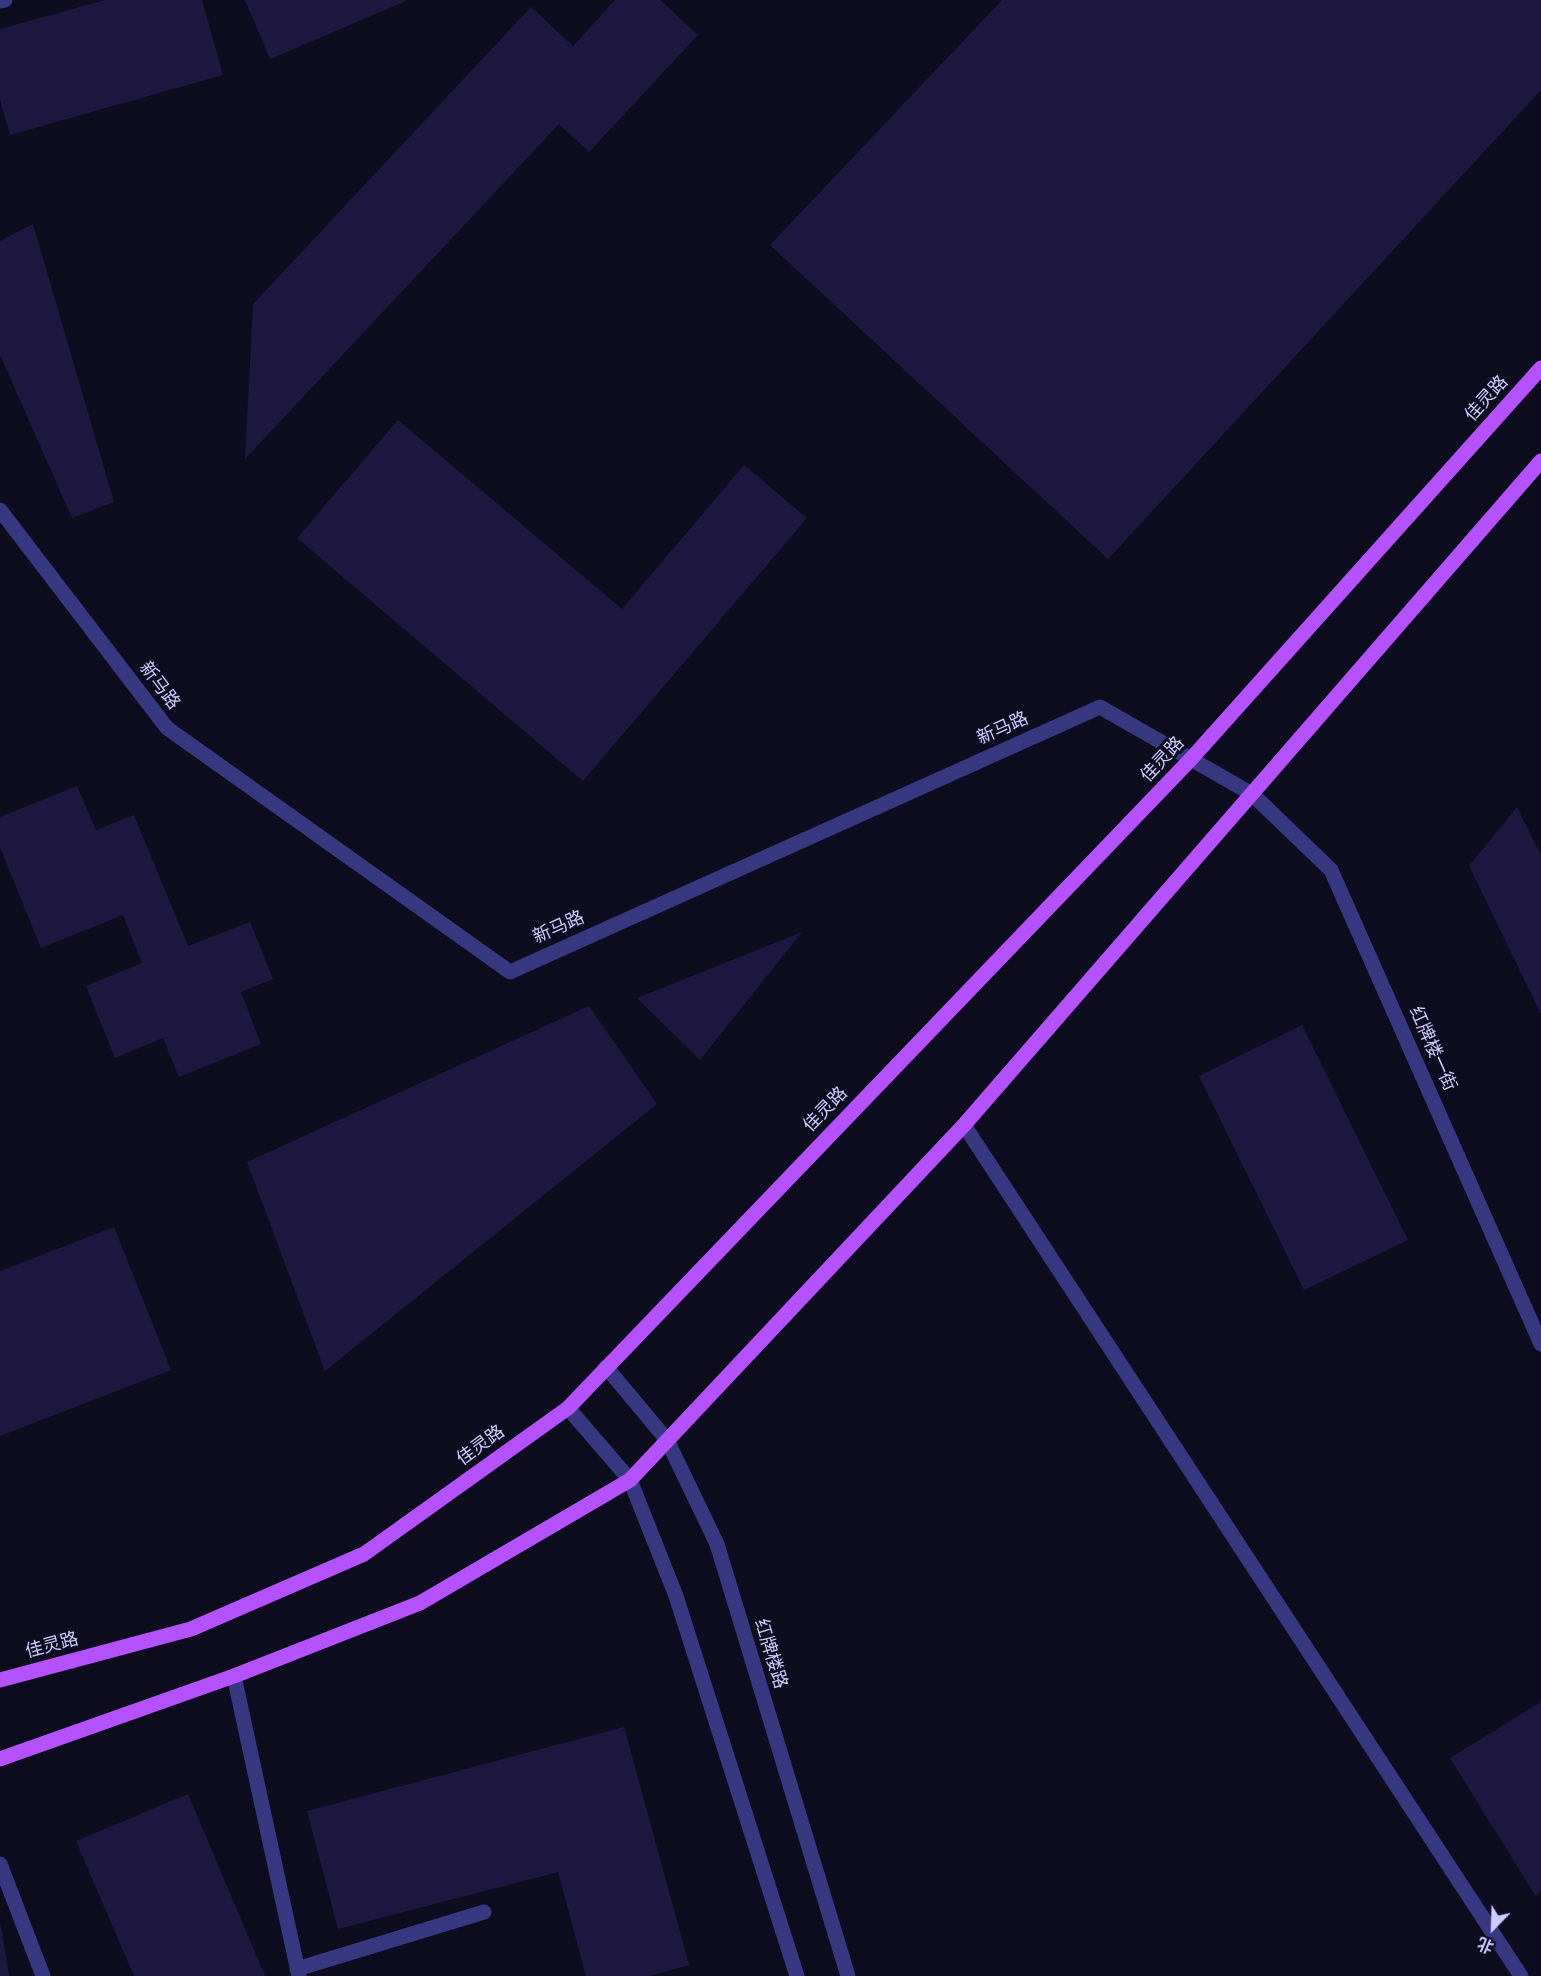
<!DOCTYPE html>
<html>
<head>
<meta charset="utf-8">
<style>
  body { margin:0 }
  #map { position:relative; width:1541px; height:1976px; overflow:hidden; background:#0e0c1f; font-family:"DejaVu Sans","Noto Sans SC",sans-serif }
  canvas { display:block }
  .north { position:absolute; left:1463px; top:1898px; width:60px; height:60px; -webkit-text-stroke:4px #0e0c1f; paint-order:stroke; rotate:203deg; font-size:16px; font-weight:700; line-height:24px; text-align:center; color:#cecbff }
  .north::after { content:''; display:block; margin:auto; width:21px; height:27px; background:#cecbff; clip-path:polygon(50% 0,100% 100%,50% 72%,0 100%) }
</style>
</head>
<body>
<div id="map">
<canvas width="1541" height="1976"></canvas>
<div class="north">北</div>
</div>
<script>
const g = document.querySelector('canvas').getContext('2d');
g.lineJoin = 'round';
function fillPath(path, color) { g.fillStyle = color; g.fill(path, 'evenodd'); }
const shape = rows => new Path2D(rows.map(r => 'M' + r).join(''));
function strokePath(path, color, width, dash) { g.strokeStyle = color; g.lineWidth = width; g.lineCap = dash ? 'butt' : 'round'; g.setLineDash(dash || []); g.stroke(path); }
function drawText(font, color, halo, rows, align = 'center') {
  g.font = font + ' "DejaVu Sans","Noto Sans SC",sans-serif'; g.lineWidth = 6; g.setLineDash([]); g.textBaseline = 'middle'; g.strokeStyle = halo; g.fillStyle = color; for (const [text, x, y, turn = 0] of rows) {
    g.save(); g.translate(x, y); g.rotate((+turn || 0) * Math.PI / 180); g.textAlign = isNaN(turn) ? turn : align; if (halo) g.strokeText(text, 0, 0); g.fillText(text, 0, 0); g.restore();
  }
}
fillPath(shape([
  [105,0,202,0,223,75,10,135,0,100,0,29],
  [245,0,408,0,270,59],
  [615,0,660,0,698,35,589,152,559,124,245,459,253,304,531,7,573,46],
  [1002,0,1541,0,1541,90,1108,559,770,245],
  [33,224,114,502,72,518,0,355,0,241],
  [398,420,622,609,744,465,807,518,583,781,297,538],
  [77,786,96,830,134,815,188,946,250,922,273,979,241,992,261,1044,179,1077,163,1038,115,1058,86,986,142,963,123,915,41,948,0,847,0,817],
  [1517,807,1541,856,1541,1014,1469,866],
  [802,932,700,1060,637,998],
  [589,1006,657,1104,325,1371,247,1162],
  [1302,1025,1408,1240,1304,1290,1199,1076],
  [114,1227,171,1370,0,1436,0,1271],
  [1541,1702,1541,1891,1535,1895,1450,1758],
  [624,1727,689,1965,649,1976,586,1976,558,1872,338,1929,307,1811],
  [188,1794,265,1976,134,1976,76,1841],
  [0,1926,1,1926,9,1976,0,1976]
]), '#1e1841');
strokePath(shape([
  [0,1,5,0],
  [0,510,167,728,510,972,1100,707,1252,794,1331,870,1541,1344],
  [964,1125,1521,1976],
  [606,1367,667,1440,717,1544,848,1976],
  [568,1408,630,1480,676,1596,797,1976],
  [234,1676,299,1976],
  [0,1864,43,1976],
  [297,1969,484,1912]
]), '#37387f', 15);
strokePath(shape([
  [0,1680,191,1629,364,1554,568,1408,1191,759,1541,368],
  [0,1759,234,1676,420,1603,630,1480,964,1125,1541,461]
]), '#b452ff', 15);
drawText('18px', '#cecbff', '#0e0c1f', [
  ["佳灵路",1487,399,-48],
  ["新马路",159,686,53],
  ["新马路",1003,729,-24],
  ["佳灵路",1163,760,-47],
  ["新马路",559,928,-24],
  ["红牌楼一街",1432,1049,66],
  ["佳灵路",826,1110,-46],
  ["佳灵路",481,1446,-36],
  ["佳灵路",52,1646,-15],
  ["红牌楼路",770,1654,73]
]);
</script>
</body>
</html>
